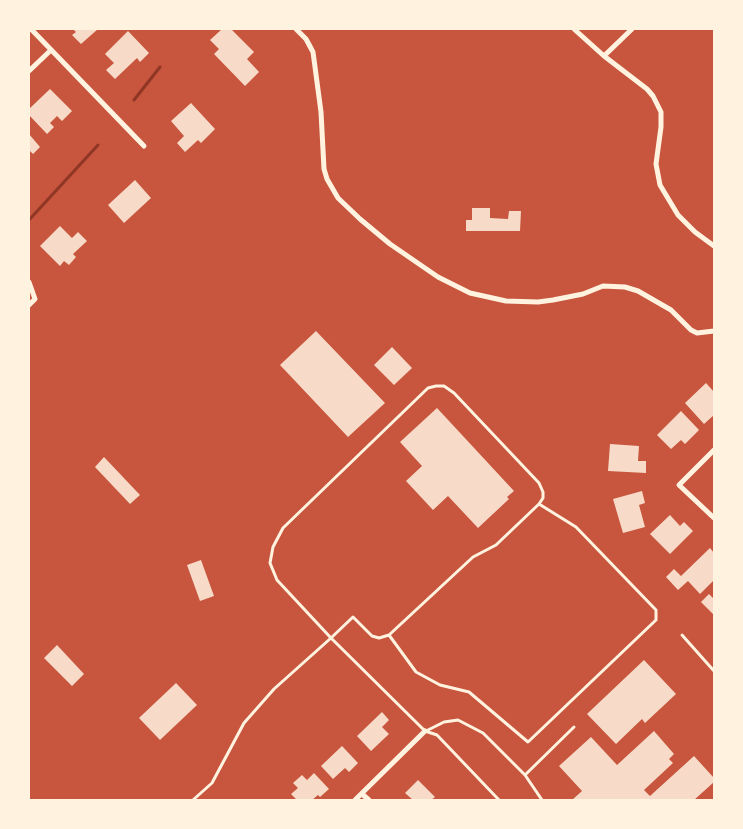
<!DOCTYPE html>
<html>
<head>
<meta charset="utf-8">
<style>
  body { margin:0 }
  #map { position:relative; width:743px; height:829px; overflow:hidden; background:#c8553d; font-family:Lato,sans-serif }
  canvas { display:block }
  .frame { position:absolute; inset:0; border:30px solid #fff3e0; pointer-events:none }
</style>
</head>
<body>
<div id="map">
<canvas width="743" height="829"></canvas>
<div class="frame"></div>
</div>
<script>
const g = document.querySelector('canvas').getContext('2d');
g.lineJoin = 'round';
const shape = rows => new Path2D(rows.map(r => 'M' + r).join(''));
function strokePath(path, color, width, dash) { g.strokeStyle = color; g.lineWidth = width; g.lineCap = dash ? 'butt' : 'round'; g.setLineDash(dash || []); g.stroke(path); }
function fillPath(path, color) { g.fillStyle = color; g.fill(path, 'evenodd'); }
strokePath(shape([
  [134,100,160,67],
  [29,220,98,145]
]), '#8f3625', 3);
fillPath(shape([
  [73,29,98,29,81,44,72,35,76,32],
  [222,29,231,29,254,52,247,59,259,72,245,86,214,54,219,49,210,40],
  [128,31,149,53,140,62,137,58,115,79,106,70,114,63,105,54],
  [50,89,72,111,62,121,57,116,50,123,54,127,47,134,29,115,29,109],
  [191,103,215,129,201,143,198,140,185,152,177,143,184,136,171,121],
  [29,134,40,147,33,154,29,150],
  [135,180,151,198,124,223,108,205],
  [472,208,490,208,490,218,508,219,509,211,521,211,520,231,466,231,466,220,472,220],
  [60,226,72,238,78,232,87,241,73,254,76,257,69,265,64,261,60,266,40,246],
  [316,331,385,403,348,437,280,365],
  [392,347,412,368,394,385,374,365],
  [706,383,714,392,714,415,704,424,685,403],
  [437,408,514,491,507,497,509,499,478,528,448,496,433,510,406,481,422,466,400,442],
  [681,411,699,430,685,444,681,440,671,449,657,435],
  [610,444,639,446,638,461,646,461,646,473,608,471],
  [104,457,140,495,130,504,95,467],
  [642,491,645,503,639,505,645,527,623,533,613,499],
  [670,515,680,526,684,522,693,531,670,554,650,534],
  [710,548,714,553,714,580,700,594,688,581,678,590,666,577,674,569,681,576],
  [201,560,214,596,200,601,187,565],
  [709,594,714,599,714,612,713,614,701,602],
  [57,645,84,674,72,686,44,658],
  [644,660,676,694,645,723,642,719,616,744,587,714],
  [176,683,197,705,160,740,139,718],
  [382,712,389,720,382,727,389,734,371,751,357,736],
  [654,731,674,754,669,759,673,763,644,790,650,796,694,756,714,778,714,782,694,800,572,800,582,791,559,766,591,737,617,765],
  [342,746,358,763,349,772,345,768,333,779,321,766],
  [314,773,329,789,320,797,318,795,312,800,297,800,291,794,298,788,293,783,302,775,307,780],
  [418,780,435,797,431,800,413,800,405,793]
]), '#f7dbc8');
strokePath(shape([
  [436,386,444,386,454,393,539,483,543,492,543,498,539,504,496,545,473,557,389,635,379,638,372,636,353,617,331,638,277,580,270,563,273,547,283,528,428,388,436,386],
  [389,635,416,672,440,685,469,692,528,742,656,620,656,610,576,527,539,504],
  [682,635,714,671],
  [426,731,444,722,458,720,483,733,525,775,542,800],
  [525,775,574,727],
  [193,800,212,783,244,723,274,689,331,638,425,731,437,735,499,800]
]), '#fff3e0', 3);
strokePath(shape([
  [31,29,144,146],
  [296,29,306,39,313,52,321,112,324,169,327,179,338,198,360,219,390,244,438,277,470,293,506,301,538,302,553,300,583,294,603,286,625,287,638,291,671,310,691,330,697,333,714,331],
  [574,29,604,56,647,89,653,96,661,112,661,127,656,164,660,185,678,215,695,232,714,246],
  [604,56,632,29],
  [29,71,51,50],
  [29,282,35,299,29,305],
  [714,450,679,485,714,518],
  [362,794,369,800],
  [355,800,425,731]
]), '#fff3e0', 5);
</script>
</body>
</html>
